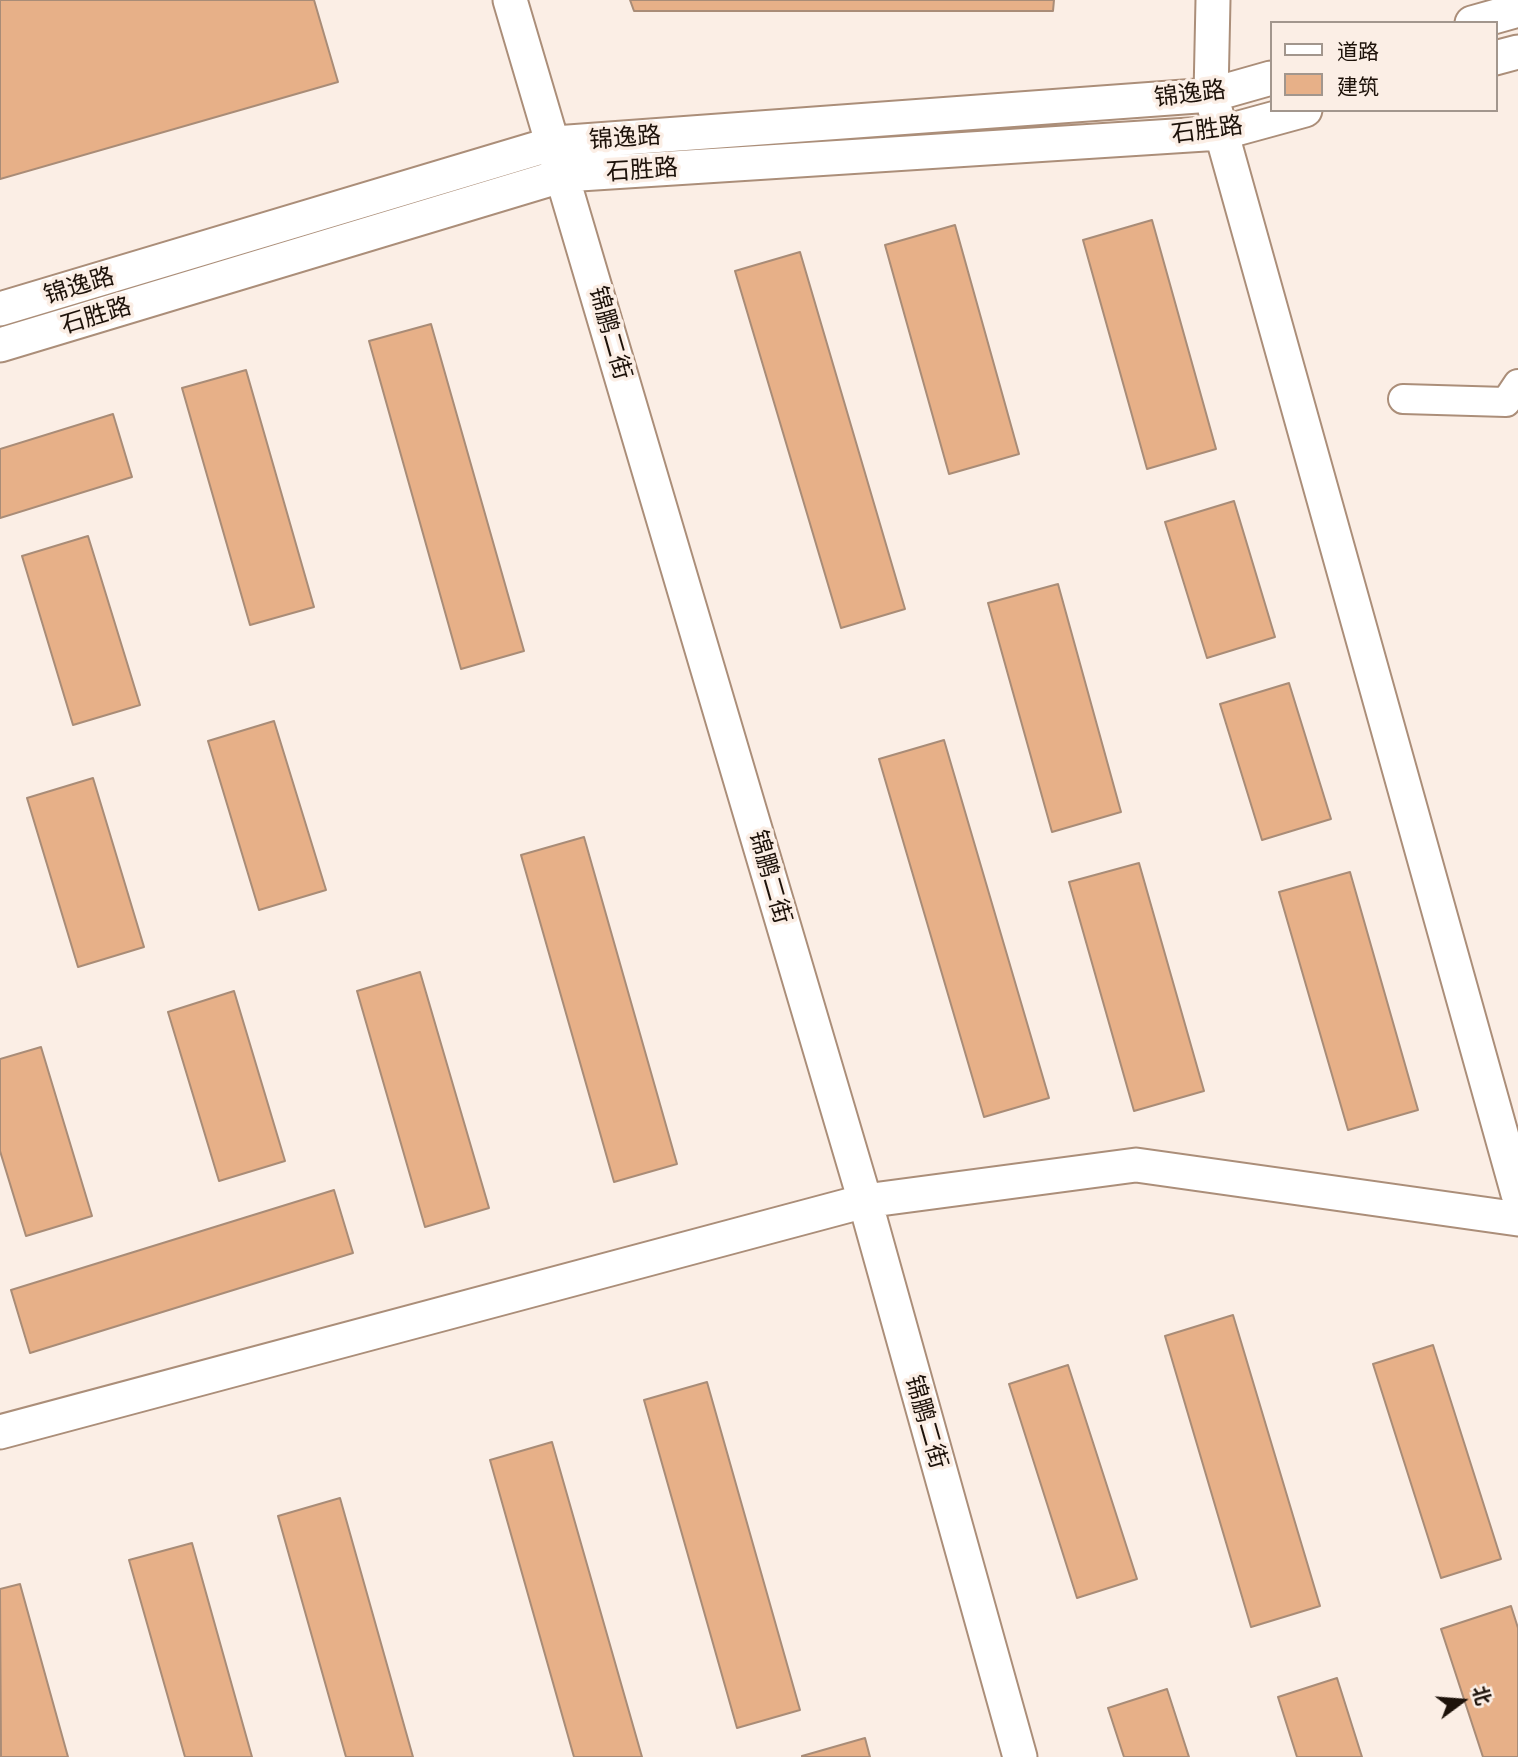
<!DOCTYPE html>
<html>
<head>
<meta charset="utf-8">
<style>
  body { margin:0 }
  #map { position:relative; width:1518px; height:1757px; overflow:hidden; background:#fbeee5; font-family:"Public Sans","Noto Sans SC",sans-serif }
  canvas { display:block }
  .legend { position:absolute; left:1270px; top:21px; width:228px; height:91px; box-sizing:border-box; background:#fbeee5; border:2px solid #a2968d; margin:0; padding:9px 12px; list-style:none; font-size:21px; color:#1d120a }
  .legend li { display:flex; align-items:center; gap:14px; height:35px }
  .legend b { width:35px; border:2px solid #a2968d }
  .north { position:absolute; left:1427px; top:1666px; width:70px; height:70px; -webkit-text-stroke:5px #fbeee5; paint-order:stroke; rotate:74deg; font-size:19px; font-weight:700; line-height:28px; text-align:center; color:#1d120a }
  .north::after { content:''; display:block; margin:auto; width:24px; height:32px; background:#1d120a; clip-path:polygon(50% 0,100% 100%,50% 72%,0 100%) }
</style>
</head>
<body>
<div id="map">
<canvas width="1518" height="1757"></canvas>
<ul class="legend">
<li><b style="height:9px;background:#fff"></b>道路</li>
<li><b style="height:19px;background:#e7b088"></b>建筑</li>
</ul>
<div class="north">北</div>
</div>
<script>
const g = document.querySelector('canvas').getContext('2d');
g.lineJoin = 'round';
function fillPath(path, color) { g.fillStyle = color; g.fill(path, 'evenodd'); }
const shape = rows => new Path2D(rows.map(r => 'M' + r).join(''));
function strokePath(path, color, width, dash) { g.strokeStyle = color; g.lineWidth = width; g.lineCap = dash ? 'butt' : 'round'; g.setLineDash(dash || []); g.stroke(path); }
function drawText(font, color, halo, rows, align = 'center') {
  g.font = font + ' "Public Sans","Noto Sans SC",sans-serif'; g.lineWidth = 7; g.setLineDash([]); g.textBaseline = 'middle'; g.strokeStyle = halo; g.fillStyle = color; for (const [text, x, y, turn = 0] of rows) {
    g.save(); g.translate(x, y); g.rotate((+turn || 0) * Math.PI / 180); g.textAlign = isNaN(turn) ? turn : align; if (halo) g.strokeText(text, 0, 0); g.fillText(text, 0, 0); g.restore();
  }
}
const building = shape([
  [0,0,314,0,338,82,0,179,0,0],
  [630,0,1054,0,1053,11,634,11,630,0],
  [1152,220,1216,449,1147,469,1083,240,1152,220],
  [955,225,1019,454,949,474,885,245,955,225],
  [800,252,905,609,841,628,735,271,800,252],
  [431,324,524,651,461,669,369,341,431,324],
  [246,370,314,607,250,625,182,388,246,370],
  [113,414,132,477,0,518,0,449,113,414],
  [1234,501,1275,637,1207,658,1165,522,1234,501],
  [88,536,140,705,73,725,22,556,88,536],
  [1058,584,1121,812,1052,832,988,603,1058,584],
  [1289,683,1331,819,1262,840,1220,704,1289,683],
  [274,721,326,890,259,910,208,741,274,721],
  [944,740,1049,1098,984,1117,879,759,944,740],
  [93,778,144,947,78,967,27,798,93,778],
  [584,837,677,1164,614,1182,521,855,584,837],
  [1139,863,1204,1091,1134,1111,1069,882,1139,863],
  [1350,872,1418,1110,1348,1130,1279,892,1350,872],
  [420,972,489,1208,425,1227,357,991,420,972],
  [234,991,285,1161,219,1181,168,1012,234,991],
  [41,1047,92,1216,26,1236,0,1151,0,1059,41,1047],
  [334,1190,353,1253,30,1353,11,1290,334,1190],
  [1233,1315,1320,1606,1251,1627,1165,1336,1233,1315],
  [1433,1345,1501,1559,1441,1578,1373,1364,1433,1345],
  [1068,1365,1137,1579,1077,1598,1009,1384,1068,1365],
  [707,1382,800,1710,737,1728,644,1400,707,1382],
  [552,1442,642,1757,574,1757,490,1460,552,1442],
  [340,1498,413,1757,346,1757,278,1516,340,1498],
  [192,1543,252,1757,185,1757,129,1560,192,1543],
  [20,1584,68,1757,1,1757,0,1589,20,1584],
  [1511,1606,1518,1628,1518,1757,1483,1757,1441,1629,1511,1606],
  [1337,1678,1362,1757,1297,1757,1278,1697,1337,1678],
  [1167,1689,1189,1757,1124,1757,1108,1708,1167,1689],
  [865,1738,870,1757,802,1757,802,1756,865,1738]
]);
fillPath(building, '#e7b088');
strokePath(building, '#a98c77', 2);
const minor = shape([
  [1403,399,1506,402,1518,384]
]);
const tertiary = shape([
  [510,0,865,1201,1020,1757],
  [1213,0,1211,95,1518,1194],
  [1472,23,1518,10],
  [1495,58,1518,52],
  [0,309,555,143,1211,95,1271,78],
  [0,345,564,175,1221,133,1305,110],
  [0,1432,865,1201,1136,1165,1518,1219]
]);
strokePath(minor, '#ab8e79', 32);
strokePath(tertiary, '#ab8e79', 37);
strokePath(minor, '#fff', 28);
strokePath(tertiary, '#fff', 33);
drawText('24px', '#1d120a', '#fbeee5', [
  ["锦逸路",1190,94,-7],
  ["石胜路",1207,130,-8],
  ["锦逸路",625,138,-4],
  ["石胜路",642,170,-4],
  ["锦逸路",79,286,-17],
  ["石胜路",96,316,-17],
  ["锦鹏二街",610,333,74],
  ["锦鹏二街",770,877,74],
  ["锦鹏二街",926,1422,74]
]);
</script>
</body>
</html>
